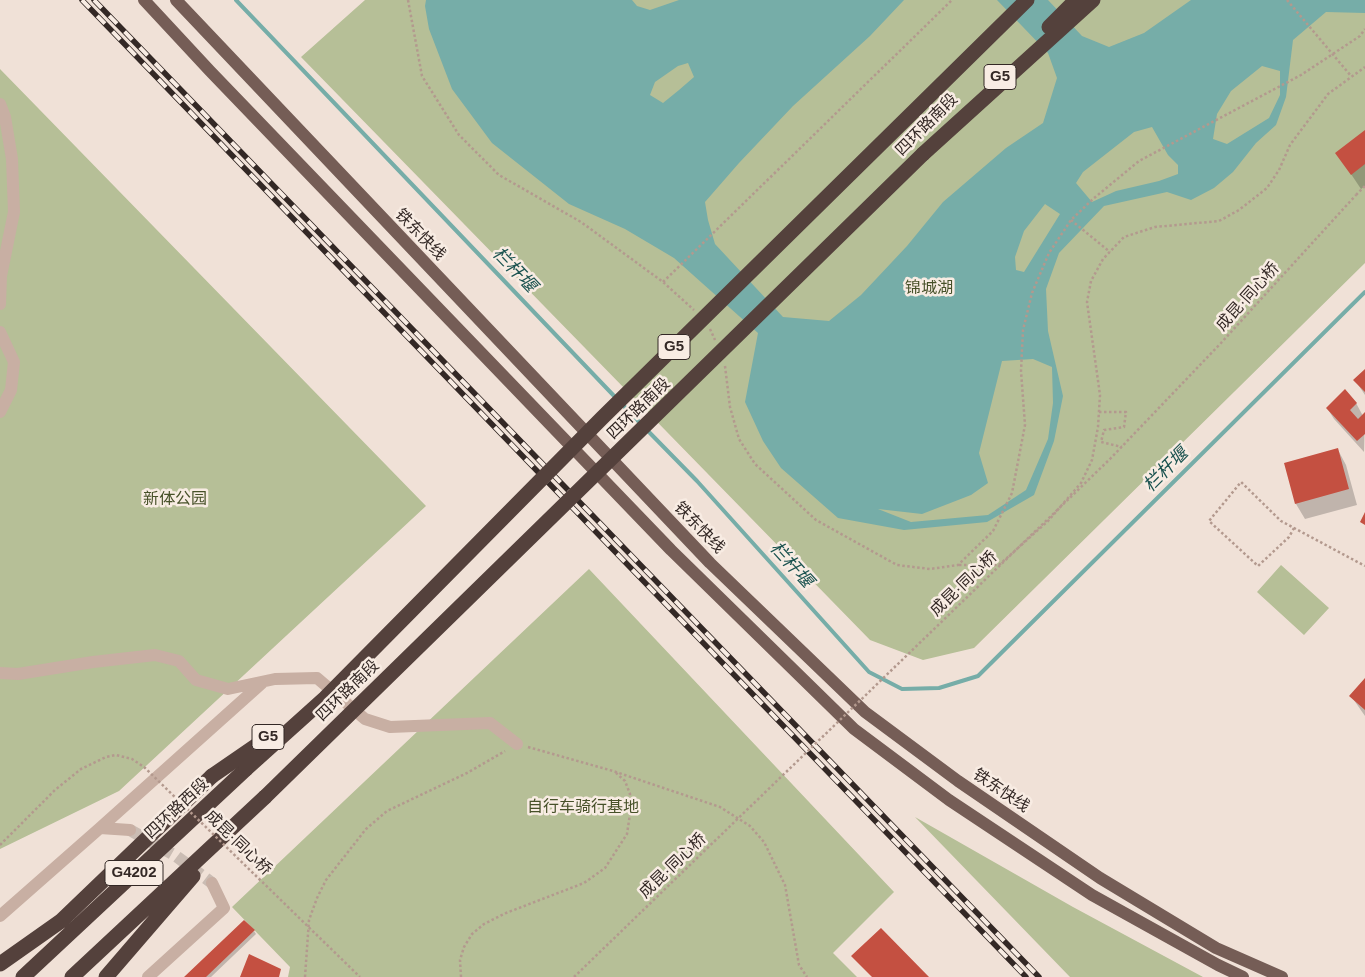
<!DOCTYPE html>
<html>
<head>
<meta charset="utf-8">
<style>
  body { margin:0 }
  canvas { display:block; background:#f0e1d7 }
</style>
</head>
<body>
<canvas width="1365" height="977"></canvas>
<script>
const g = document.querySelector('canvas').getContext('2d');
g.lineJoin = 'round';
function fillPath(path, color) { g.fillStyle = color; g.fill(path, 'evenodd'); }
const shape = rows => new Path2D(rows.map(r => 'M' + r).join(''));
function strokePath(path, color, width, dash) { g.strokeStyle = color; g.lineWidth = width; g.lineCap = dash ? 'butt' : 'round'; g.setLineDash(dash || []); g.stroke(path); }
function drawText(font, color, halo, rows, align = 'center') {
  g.font = font + ' Arial,"Noto Sans SC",sans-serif'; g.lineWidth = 5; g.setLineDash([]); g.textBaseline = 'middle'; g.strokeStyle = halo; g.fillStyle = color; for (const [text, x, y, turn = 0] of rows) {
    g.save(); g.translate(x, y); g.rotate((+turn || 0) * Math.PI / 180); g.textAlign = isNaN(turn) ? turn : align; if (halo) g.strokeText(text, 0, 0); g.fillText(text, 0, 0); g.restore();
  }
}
fillPath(shape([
  [365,0,1365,0,1365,263,974,648,923,660,870,640,301,57],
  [0,69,426,506,119,791,0,849],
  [1281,565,1329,608,1304,635,1257,592],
  [589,569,894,892,833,953,857,977,288,977,290,967,232,907],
  [915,817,1073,907,1203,977,1070,977]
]), '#b6bf97');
fillPath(shape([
  [426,0,632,0,637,6,650,10,679,0,904,0,870,36,793,106,739,163,705,202,708,220,715,244,783,317,829,321,861,295,907,246,943,202,1006,148,1043,123,1057,78,1048,53,997,0,1048,0,1082,36,1109,47,1144,33,1191,0,1365,0,1365,13,1326,12,1293,40,1286,97,1276,125,1256,143,1233,172,1214,188,1191,200,1167,192,1104,206,1059,253,1046,289,1048,331,1063,396,1054,441,1034,495,987,522,904,530,838,518,781,468,763,441,745,402,758,333,674,258,625,229,569,204,492,143,452,89,429,29,425,6],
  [688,63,694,77,679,90,663,103,650,95,655,82,678,66],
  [1262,66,1280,71,1280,95,1269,118,1227,144,1213,139,1217,114,1231,91],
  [1152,127,1168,155,1178,165,1178,174,1159,181,1116,191,1092,202,1076,183,1083,172,1134,132],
  [1045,204,1060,214,1024,272,1016,270,1015,257,1024,231],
  [1033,359,1052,367,1053,403,1048,439,1026,490,988,515,911,522,878,509,922,514,971,495,988,483,979,453,1002,361]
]), '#76ada8');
fillPath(shape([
  [1365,132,1365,186,1361,189,1337,153],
  [1365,371,1365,395,1355,380],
  [1356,403,1363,416,1365,414,1364,452,1334,419,1327,408],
  [1338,450,1346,465,1357,505,1305,519,1296,504,1285,464],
  [1365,680,1365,716,1351,696],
  [254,931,256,934,211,977,185,977]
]), '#0003');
strokePath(shape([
  [236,0,616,398],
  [621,403,642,425],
  [647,430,697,481,869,672,902,689,939,688,978,676,1365,292]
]), '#76ada8', 4);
fillPath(shape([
  [1365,130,1365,164,1351,175,1335,153],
  [1365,369,1365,392,1353,380],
  [1345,389,1357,403,1350,410,1358,419,1365,412,1365,434,1357,441,1326,408],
  [1338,448,1349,489,1295,504,1284,463],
  [1365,512,1365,525,1360,522],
  [1365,678,1365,710,1349,696],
  [244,920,255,930,206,977,184,977],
  [881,928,929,977,872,977,851,956],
  [249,954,281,969,279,977,240,977]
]), '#c45041');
strokePath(shape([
  [130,830,176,856,212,883]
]), '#cabcb3', 12, [12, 6]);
strokePath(shape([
  [408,0,422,76,459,135,499,175,581,222,663,282,694,310],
  [1287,0,1351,76],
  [1356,195,1365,186],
  [1071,220,1110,252],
  [663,282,952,0],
  [710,329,715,340],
  [725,366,730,407,739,439,755,464,816,520,897,565,930,569,958,565,993,531,1012,493,1025,425,1021,371,1023,330,1032,293,1049,253,1071,220,1093,199,1139,161,1301,75,1360,36,1365,29],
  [1099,412,1126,412,1124,427,1104,430,1101,442,1122,447],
  [1294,528,1289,537,1258,566,1209,521,1241,482,1281,521,1365,566],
  [959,565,999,565,1048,521,1081,483,1092,460,1098,427,1100,395,1087,302,1091,281,1103,259,1124,237,1155,227,1219,221,1239,210,1267,188,1279,170,1290,145,1328,94,1365,67],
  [528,747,613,771,720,807,750,826,764,842,785,885,799,965,807,977],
  [305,977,309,920,317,898,326,880,366,829,387,811,467,773,505,751],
  [461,977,460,960,464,947,472,934,484,924,506,913,584,883,605,868,627,834,630,814,630,794,625,781,615,772]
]), '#b3998e', 2.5, [2.5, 2.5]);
strokePath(shape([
  [0,104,5,117,12,159,14,212,1,276,0,304],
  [0,332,14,362,11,390,0,412],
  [0,673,18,674,93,662,155,655,179,661,196,680,228,689,275,679,317,678,365,719,390,727,490,723,517,744],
  [100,828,262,683],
  [0,916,100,828,130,830],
  [148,977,224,908,212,883]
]), '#c8afa3', 12);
strokePath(shape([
  [144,0,210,71,671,550,854,729,949,800,1092,895,1218,965,1243,977],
  [176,0,710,563,865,712,958,781,1100,878,1216,948,1282,977]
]), '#755d56', 12);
strokePath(shape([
  [1049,27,1076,0],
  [923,154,1093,0],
  [0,964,61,921,212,776],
  [23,977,246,769],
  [72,977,265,797],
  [106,977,193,876]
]), '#54413c', 15);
const rail = shape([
  [82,0,1026,977],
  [94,0,1039,977]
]);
strokePath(rail, '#332825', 5.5);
strokePath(rail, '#f8ece3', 4, [11]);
strokePath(shape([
  [0,845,55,790,81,769,106,757,116,755,132,759,144,767,360,977],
  [574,977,1110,459,1221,343,1356,195]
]), '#b3998e', 2.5, [2.5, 2.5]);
strokePath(shape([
  [246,769,325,698,602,418,1027,0],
  [212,776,276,732],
  [265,797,923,154]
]), '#54413c', 15);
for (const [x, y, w] of [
  [1000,77,32],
  [674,347,32],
  [268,737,32],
  [134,873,58]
]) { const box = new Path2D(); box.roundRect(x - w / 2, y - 12.5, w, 25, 4); g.fillStyle = '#f8ece3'; g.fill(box); strokePath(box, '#332825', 1); }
drawText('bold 15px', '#332825', null, [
  ["G5",1000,77],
  ["G5",674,347],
  ["G5",268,737],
  ["G4202",134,873]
]);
drawText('16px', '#332825', '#f8ece3', [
  ["四环路南段",927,125,-45],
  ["铁东快线",420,235,46],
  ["成昆·同心桥",1248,297,-48],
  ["四环路南段",639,409,-44],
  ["铁东快线",699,528,46],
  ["成昆·同心桥",964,584,-44],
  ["四环路南段",348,691,-44],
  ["铁东快线",1001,791,34],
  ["四环路西段",177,809,-43],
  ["成昆·同心桥",238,843,44],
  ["成昆·同心桥",673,866,-44]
]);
drawText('16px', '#475129', '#f8ece3', [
  ["锦城湖",929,289],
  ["新体公园",175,500],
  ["自行车骑行基地",583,808]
]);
drawText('italic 18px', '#1c5350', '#f8ece3', [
  ["栏杆堰",514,270,46],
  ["栏杆堰",1166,470,-45],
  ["栏杆堰",791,565,48]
]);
</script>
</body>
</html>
